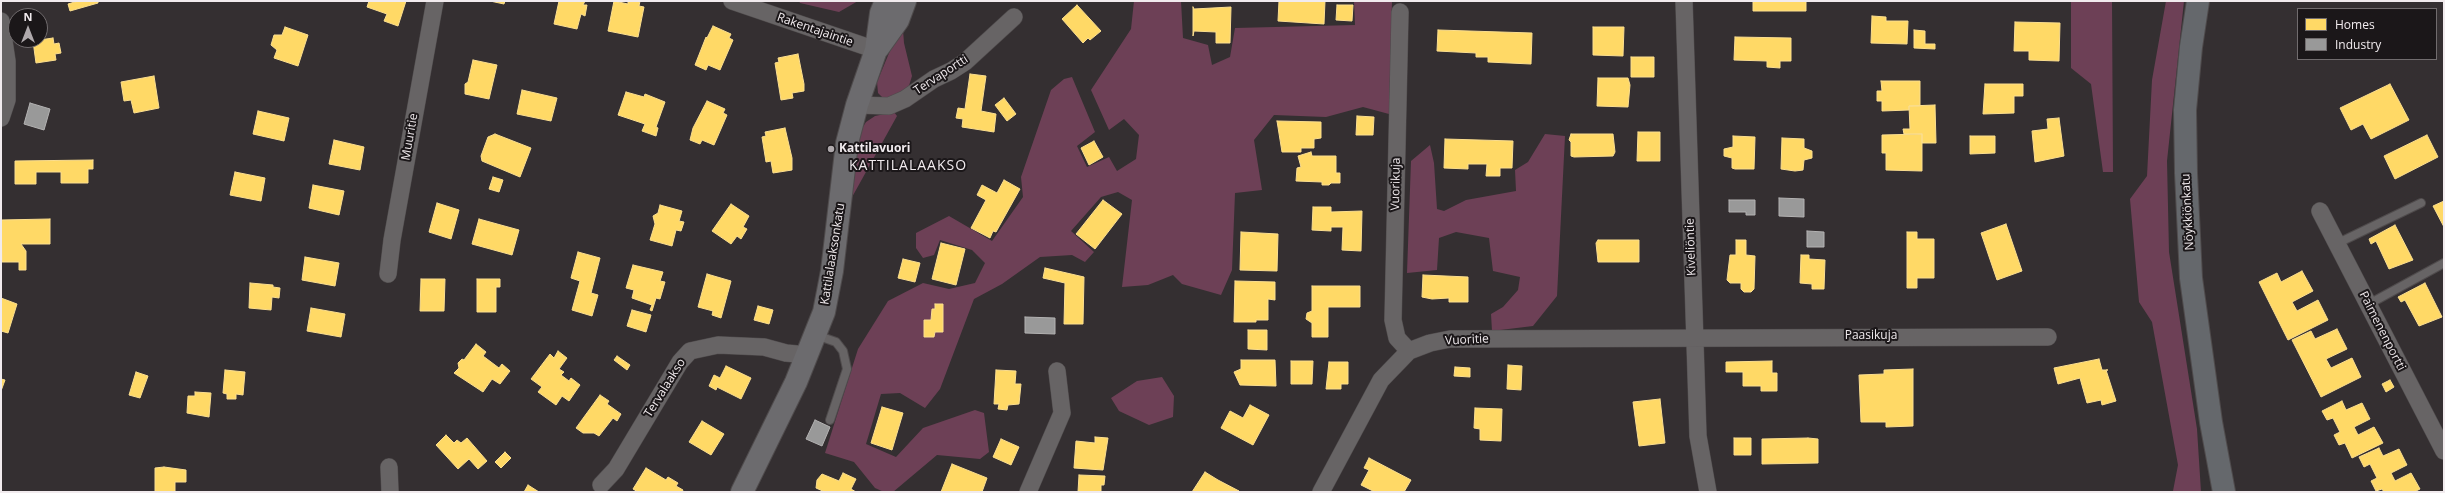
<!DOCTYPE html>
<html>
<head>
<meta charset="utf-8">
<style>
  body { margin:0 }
  #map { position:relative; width:2445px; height:493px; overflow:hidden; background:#342f31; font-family:"Open Sans",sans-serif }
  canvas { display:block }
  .frame { position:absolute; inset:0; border:2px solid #f1ebee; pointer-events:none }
  .legend { position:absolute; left:2297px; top:8px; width:140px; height:52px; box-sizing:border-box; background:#1b1719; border:1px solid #716c6e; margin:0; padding:5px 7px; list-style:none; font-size:12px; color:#f1ebee }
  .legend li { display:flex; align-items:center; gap:8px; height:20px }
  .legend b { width:20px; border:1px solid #716c6e }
  .north { position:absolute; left:8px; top:8px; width:40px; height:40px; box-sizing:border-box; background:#1b1719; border:1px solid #716c6e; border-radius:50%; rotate:0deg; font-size:11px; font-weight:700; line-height:16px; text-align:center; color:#f1ebee }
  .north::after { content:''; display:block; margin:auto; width:14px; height:18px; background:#afa9ac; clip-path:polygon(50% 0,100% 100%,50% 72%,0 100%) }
</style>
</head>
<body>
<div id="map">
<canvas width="2445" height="493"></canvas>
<div class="frame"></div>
<ul class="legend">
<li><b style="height:11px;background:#ffd966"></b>Homes</li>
<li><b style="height:11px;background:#999"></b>Industry</li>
</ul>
<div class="north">N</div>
</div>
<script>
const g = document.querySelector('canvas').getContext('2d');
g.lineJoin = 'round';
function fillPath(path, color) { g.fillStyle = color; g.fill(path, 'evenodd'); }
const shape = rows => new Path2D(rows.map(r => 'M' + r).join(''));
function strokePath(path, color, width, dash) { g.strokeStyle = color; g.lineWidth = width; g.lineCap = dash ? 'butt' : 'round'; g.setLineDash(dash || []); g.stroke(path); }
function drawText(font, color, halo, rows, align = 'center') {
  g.font = font + ' "Open Sans",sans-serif'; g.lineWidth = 4; g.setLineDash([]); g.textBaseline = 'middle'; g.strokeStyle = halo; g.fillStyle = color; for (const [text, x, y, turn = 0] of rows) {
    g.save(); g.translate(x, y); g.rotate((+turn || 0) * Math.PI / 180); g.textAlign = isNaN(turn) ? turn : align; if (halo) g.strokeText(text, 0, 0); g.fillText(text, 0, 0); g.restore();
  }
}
fillPath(shape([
  [799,1,858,1,839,12,800,3],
  [1134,1,1181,1,1183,38,1208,45,1212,65,1230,57,1235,28,1355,25,1354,1,1392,1,1389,114,1363,107,1326,117,1274,115,1254,140,1262,190,1235,193,1232,270,1221,295,1182,284,1173,275,1148,285,1122,287,1132,200,1118,192,1101,197,1071,231,1094,252,1085,262,1072,255,1040,257,1002,284,974,299,940,389,925,408,900,393,881,394,866,444,896,457,923,428,975,410,984,413,989,452,980,459,937,455,893,492,884,492,875,488,854,462,825,453,858,349,888,301,923,283,949,289,975,283,985,263,972,250,940,240,934,255,923,258,916,248,916,233,949,216,992,241,1023,197,1021,177,1051,90,1064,79,1072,77,1095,132,1077,146,1087,167,1109,157,1117,171,1136,159,1139,135,1124,119,1109,130,1091,90,1131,29],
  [2071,1,2112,1,2113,172,2103,172,2091,84,2071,68],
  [2166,1,2184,1,2167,161,2169,252,2197,429,2201,492,2173,491,2178,465,2152,322,2139,302,2130,199,2147,176,2152,80],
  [899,29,903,30,904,43,912,76,908,89,889,99,882,97,878,93,877,82],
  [894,112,897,116,851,199,855,158,861,130,866,122,875,116],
  [1545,134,1565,136,1557,296,1533,326,1492,331,1491,314,1503,307,1518,290,1520,277,1493,271,1489,238,1456,232,1439,238,1437,270,1407,273,1411,161,1430,145,1434,163,1437,209,1444,211,1466,200,1516,191,1515,170,1528,162],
  [1162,377,1174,396,1173,417,1149,425,1119,411,1111,398,1137,381]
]), '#6d4056');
const homes = shape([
  [78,1,98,1,98,3,70,11,68,4,78,1],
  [369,1,406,1,398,26,384,21,387,14,367,7,369,1],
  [490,1,505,1,504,4,490,1],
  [559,1,585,1,583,5,587,5,585,16,581,14,577,29,554,24,559,1],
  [614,1,628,4,628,1,640,1,639,6,644,7,638,37,608,31,614,1],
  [1279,1,1325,1,1324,24,1278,21,1279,1],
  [1753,1,1806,1,1806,11,1753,11,1753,1],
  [1077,5,1101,31,1090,40,1088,38,1083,43,1062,19,1077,5],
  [1337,5,1353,5,1352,21,1336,20,1337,5],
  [1193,7,1194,9,1231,7,1230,43,1216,43,1216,32,1194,31,1193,36,1193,7],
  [1872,16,1886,17,1886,21,1908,21,1907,44,1871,43,1872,16],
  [2015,22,2060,23,2059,61,2029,60,2029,51,2014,51,2015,22],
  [713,26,731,34,729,38,733,40,720,70,708,65,706,70,695,65,706,37,707,38,713,26],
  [285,27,308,35,298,66,274,58,277,50,271,45,274,35,282,35,285,27],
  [1593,27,1624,27,1623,56,1593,55,1593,27],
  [1438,30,1532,33,1531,64,1488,62,1488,57,1476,57,1476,53,1437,51,1438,30],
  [1914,30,1925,31,1925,44,1935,44,1935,49,1914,48,1914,30],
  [1735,37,1791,38,1791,61,1780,61,1780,68,1767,67,1767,61,1734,60,1735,37],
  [53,38,54,44,59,43,61,53,55,54,56,60,36,63,33,41,53,38],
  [798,54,804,84,804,91,792,93,793,98,781,100,775,63,779,62,778,58,798,54],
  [1631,57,1654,57,1654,77,1631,77,1631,57],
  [473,60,497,65,489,99,465,94,465,84,468,82,473,60],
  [970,74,986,76,981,111,996,114,994,132,962,127,963,119,956,118,958,108,965,109,970,74],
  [154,76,159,108,134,113,131,100,124,101,121,82,154,76],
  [1598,78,1628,78,1630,85,1628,107,1597,106,1598,78],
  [1881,81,1920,81,1920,106,1909,106,1909,110,1882,111,1882,101,1877,101,1877,91,1882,91,1881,81],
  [1985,84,2023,84,2023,96,2014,96,2014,113,1983,114,1985,84],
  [2390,84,2409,120,2371,139,2363,124,2351,130,2340,108,2390,84],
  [522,90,557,98,551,121,517,114,522,90],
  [626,92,644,97,645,94,665,102,656,127,658,128,656,136,642,131,645,124,618,115,626,92],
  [1004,98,1016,114,1007,121,995,105,1004,98],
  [707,101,725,109,723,113,727,115,714,145,702,140,700,144,690,140,693,128,707,101],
  [1935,105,1936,143,1922,143,1922,134,1904,134,1903,129,1910,129,1909,106,1935,105],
  [258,111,289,118,284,141,253,134,258,111],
  [1357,116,1374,117,1373,135,1356,135,1357,116],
  [2059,118,2064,156,2035,162,2032,131,2048,129,2047,119,2059,118],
  [1277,121,1321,122,1321,138,1314,139,1314,148,1301,148,1301,152,1282,152,1277,121],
  [785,128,792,158,792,170,773,173,771,161,766,162,762,137,766,136,765,132,785,128],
  [1638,132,1660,132,1660,161,1637,161,1638,132],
  [495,134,531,148,520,177,482,161,481,156,488,137,495,134],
  [1571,134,1613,134,1615,152,1613,156,1574,157,1571,156,1571,142,1569,140,1571,134],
  [1922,134,1922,171,1886,170,1886,153,1882,153,1882,135,1922,134],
  [2427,135,2438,157,2395,179,2384,156,2427,135],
  [1733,136,1755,137,1754,169,1735,169,1732,168,1732,158,1724,156,1724,149,1733,147,1733,136],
  [1970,136,1995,136,1995,153,1970,154,1970,136],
  [1782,138,1804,139,1804,148,1812,151,1812,158,1804,160,1803,170,1795,171,1781,169,1782,138],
  [1445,139,1513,141,1512,168,1500,168,1500,176,1486,176,1487,164,1468,164,1468,169,1444,168,1445,139],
  [334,140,364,147,360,170,329,164,334,140],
  [1094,141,1103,157,1089,165,1081,148,1094,141],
  [1311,152,1312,156,1336,156,1336,173,1340,173,1340,183,1331,183,1329,185,1322,185,1322,182,1296,181,1297,168,1301,167,1298,156,1311,152],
  [93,160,93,169,88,169,88,183,61,183,61,172,36,172,36,184,15,184,15,161,93,160],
  [235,172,265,178,261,201,230,195,235,172],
  [493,177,503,180,499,192,489,189,493,177],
  [1004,180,1020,189,996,232,993,231,990,238,971,228,986,200,977,195,982,185,997,193,1004,180],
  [313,185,344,191,339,215,309,208,313,185],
  [1103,200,1122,214,1095,249,1076,234,1103,200],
  [2444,201,2444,227,2433,206,2444,201],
  [437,203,459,210,451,239,429,232,437,203],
  [731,204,749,216,743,227,747,229,741,239,737,236,731,244,712,231,731,204],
  [660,205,682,211,679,221,684,222,681,231,676,230,672,246,650,240,655,224,653,216,658,213,660,205],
  [1313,207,1331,207,1331,212,1362,211,1361,251,1342,250,1343,227,1331,227,1331,231,1312,230,1313,207],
  [50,219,50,244,21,244,26,251,26,270,19,270,19,262,2,262,1,220,50,219],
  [479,219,519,230,512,255,472,244,479,219],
  [2006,224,2022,271,1997,280,1981,233,2006,224],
  [2395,225,2413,260,2389,269,2376,241,2371,244,2369,239,2395,225],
  [1241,232,1278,234,1277,271,1240,270,1241,232],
  [1907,232,1917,232,1917,239,1934,239,1934,278,1917,278,1917,288,1907,288,1907,232],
  [1598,240,1639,240,1639,262,1598,262,1596,243,1598,240],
  [1736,240,1746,240,1746,255,1755,256,1754,289,1751,292,1744,292,1741,289,1741,283,1730,283,1727,280,1730,255,1736,255,1736,240],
  [941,243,965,249,956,285,932,279,941,243],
  [578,252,600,258,591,293,598,295,592,316,572,310,580,281,571,278,578,252],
  [1801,255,1809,255,1809,259,1825,260,1824,289,1812,289,1812,284,1800,283,1801,255],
  [305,257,339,263,335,286,302,280,305,257],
  [903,259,920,263,915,282,898,278,903,259],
  [633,265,663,272,660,281,665,282,660,299,656,298,652,311,650,310,652,305,632,298,634,290,626,288,633,265],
  [1045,268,1084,277,1083,324,1064,324,1065,283,1043,278,1045,268],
  [2302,271,2313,291,2292,302,2297,311,2318,300,2328,320,2288,340,2259,282,2277,273,2281,282,2302,271],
  [707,274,731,281,721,318,712,315,713,311,698,307,707,274],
  [1423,275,1468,277,1468,302,1449,302,1449,298,1432,299,1422,297,1423,275],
  [421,279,445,279,444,311,420,311,421,279],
  [477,279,500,279,500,287,496,287,496,312,477,312,477,279],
  [1235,281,1275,282,1275,300,1268,299,1268,320,1256,320,1256,322,1234,322,1235,281],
  [250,283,273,285,273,287,280,288,279,298,272,297,271,310,249,308,250,283],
  [2425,283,2442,317,2419,326,2405,300,2401,302,2398,297,2425,283],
  [1312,286,1360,286,1360,307,1328,307,1328,337,1312,337,1312,323,1306,319,1307,313,1312,311,1312,286],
  [1,298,17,304,8,333,1,331,1,298],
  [935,304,943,304,943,332,935,332,934,337,924,337,924,320,931,320,932,309,935,309,935,304],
  [758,306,773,310,769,324,754,320,758,306],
  [311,308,345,314,341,337,307,331,311,308],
  [632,310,651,315,646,332,627,326,632,310],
  [2337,329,2347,349,2326,359,2331,368,2352,358,2361,377,2321,397,2292,340,2311,331,2315,339,2337,329],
  [1248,330,1267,330,1267,350,1248,349,1248,330],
  [476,344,486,352,483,356,499,368,502,364,510,371,500,384,492,379,483,392,454,373,459,368,458,363,462,359,464,360,476,344],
  [558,351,567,358,559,369,564,372,561,375,569,381,571,378,580,385,569,401,562,396,556,405,538,392,542,387,531,379,550,354,554,358,558,351],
  [617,356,630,365,627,370,614,360,617,356],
  [2099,359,2102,370,2108,370,2106,370,2116,401,2102,405,2101,400,2087,403,2080,378,2058,384,2054,368,2099,359],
  [1241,360,1275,360,1276,386,1240,385,1234,372,1241,369,1241,360],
  [1291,361,1313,361,1312,384,1291,384,1291,361],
  [1772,361,1772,373,1777,373,1777,391,1761,391,1761,386,1743,386,1743,372,1726,372,1726,362,1772,361],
  [1329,362,1348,362,1348,384,1341,384,1341,389,1326,389,1329,362],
  [1508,365,1522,366,1521,390,1507,389,1508,365],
  [726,366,751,378,741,399,717,387,716,390,709,386,714,375,720,378,726,366],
  [1455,367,1470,368,1470,377,1454,376,1455,367],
  [1913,369,1913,426,1886,427,1886,422,1861,422,1859,375,1884,374,1884,370,1913,369],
  [225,370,245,372,243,395,236,394,236,399,227,399,227,394,223,393,225,370],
  [996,370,1016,371,1015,384,1021,384,1019,404,1008,405,1007,410,998,409,999,404,994,404,996,370],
  [136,372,148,376,140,398,129,395,136,372],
  [1,379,5,380,1,391,1,379],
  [2390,380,2394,387,2386,392,2382,384,2390,380],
  [195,392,211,393,209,417,187,413,188,396,195,396,195,392],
  [600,395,609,401,607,404,621,414,617,421,613,418,599,436,594,433,583,433,576,428,600,395],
  [1660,399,1665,443,1639,446,1633,402,1660,399],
  [2342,401,2346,410,2362,403,2370,419,2354,427,2358,435,2374,427,2383,443,2352,458,2345,443,2339,445,2334,435,2340,432,2333,418,2327,420,2322,411,2342,401],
  [1250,405,1269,415,1253,445,1221,428,1230,411,1243,418,1250,405],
  [882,407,903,413,892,450,871,443,882,407],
  [1475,408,1502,409,1501,441,1480,440,1480,429,1474,428,1475,408],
  [702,421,724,434,711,455,689,442,702,421],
  [446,435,454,443,457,440,461,443,467,438,487,461,478,469,469,459,458,469,436,445,446,435],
  [1095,437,1108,438,1103,470,1074,468,1076,441,1095,443,1095,437],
  [1734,438,1751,438,1751,455,1734,455,1734,438],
  [1808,438,1818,439,1818,463,1762,464,1762,439,1808,438],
  [1001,439,1019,447,1011,465,993,457,1001,439],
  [2379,448,2383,456,2399,449,2407,465,2391,473,2395,481,2411,473,2420,489,2414,492,2384,492,2382,489,2376,491,2371,481,2377,478,2370,464,2364,467,2359,457,2379,448],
  [505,452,511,458,501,468,495,462,505,452],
  [1369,458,1411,480,1404,492,1375,492,1361,485,1369,470,1364,468,1369,458],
  [952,464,987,478,982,492,941,492,952,464],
  [164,467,186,470,186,482,175,482,175,492,155,492,155,468,164,467],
  [646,468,666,480,668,477,678,483,676,486,683,490,682,492,638,492,633,489,646,468],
  [1205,472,1218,480,1239,491,1192,492,1205,472],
  [843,473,856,479,851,489,856,492,825,492,816,488,817,480,822,474,839,481,843,473],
  [1079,475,1105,476,1104,485,1101,485,1101,492,1078,492,1079,475],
  [528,485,539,492,524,492,528,485]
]);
fillPath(homes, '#ffd966');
strokePath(homes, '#fbde8f', 1);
const industry = shape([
  [30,103,50,109,44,130,24,124,30,103],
  [1779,198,1804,199,1804,217,1779,216,1779,198],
  [1729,200,1755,200,1755,215,1746,215,1746,212,1729,212,1729,200],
  [1807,231,1824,232,1824,247,1807,247,1807,231],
  [1025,317,1055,318,1055,334,1025,333,1025,317],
  [815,420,830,427,822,446,806,439,815,420]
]);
fillPath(industry, '#999');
strokePath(industry, '#b3b2b2', 1);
const lane = shape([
  [2336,244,2421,203],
  [2369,304,2444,263],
  [816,335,836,342,843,351,847,369,830,420]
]);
const street = shape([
  [732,1,876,50],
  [1684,1,1698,436,1708,492],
  [1400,12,1393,320,1397,338,1409,351],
  [1,21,7,61,7,100,1,118],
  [857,105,889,106,905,99,934,79,951,71,965,62,1014,17],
  [2320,211,2444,451],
  [388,274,392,240,435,1],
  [389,467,390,492],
  [601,485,616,469,680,362,690,351,718,345,764,347,786,353,808,355],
  [1028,492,1062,413,1057,371],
  [1321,492,1381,380,1409,351,1430,343,1450,339,2048,337]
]);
const secondary = shape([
  [878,48,898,20,905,1],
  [742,492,796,382,824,312,832,271,847,143,857,105,876,50,881,13,886,1]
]);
const primary = shape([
  [2198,1,2191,47,2185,110,2186,173,2191,278,2211,422,2224,492]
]);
strokePath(lane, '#4f4b4c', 10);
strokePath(street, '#4f4b4c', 18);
strokePath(secondary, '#4f4b4c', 24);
strokePath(primary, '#4f4b4c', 24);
strokePath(lane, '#676465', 8);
strokePath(street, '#676465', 17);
strokePath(secondary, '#6c6b6e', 22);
strokePath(primary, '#65686c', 22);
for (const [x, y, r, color] of [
  [831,149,4,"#afa9ac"]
]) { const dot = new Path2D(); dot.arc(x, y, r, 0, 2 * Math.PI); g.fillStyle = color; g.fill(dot); strokePath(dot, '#1b1719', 1.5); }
drawText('12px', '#f1ebee', '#1b1719', [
  ["Rakentajaintie",815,30,19],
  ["Tervaportti",941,75,-33],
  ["Muuritie",410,137,-80],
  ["Vuorikuja",1396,184,-89],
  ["Nöykkiönkatu",2188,212,-93],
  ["Kiveliöntie",1691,247,-92],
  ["Kattilalaaksonkatu",833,254,-81],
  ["Paimenenportti",2382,331,63],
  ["Paasikuja",1871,336],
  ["Vuoritie",1467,340,-3],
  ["Tervalaakso",665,388,-58]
]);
drawText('bold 12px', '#f1ebee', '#1b1719', [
  ["Kattilavuori",839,149]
], 'left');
g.letterSpacing = '1px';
drawText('14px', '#f1ebee', '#1b1719', [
  ["KATTILALAAKSO",908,166]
]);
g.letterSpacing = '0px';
</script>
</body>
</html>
